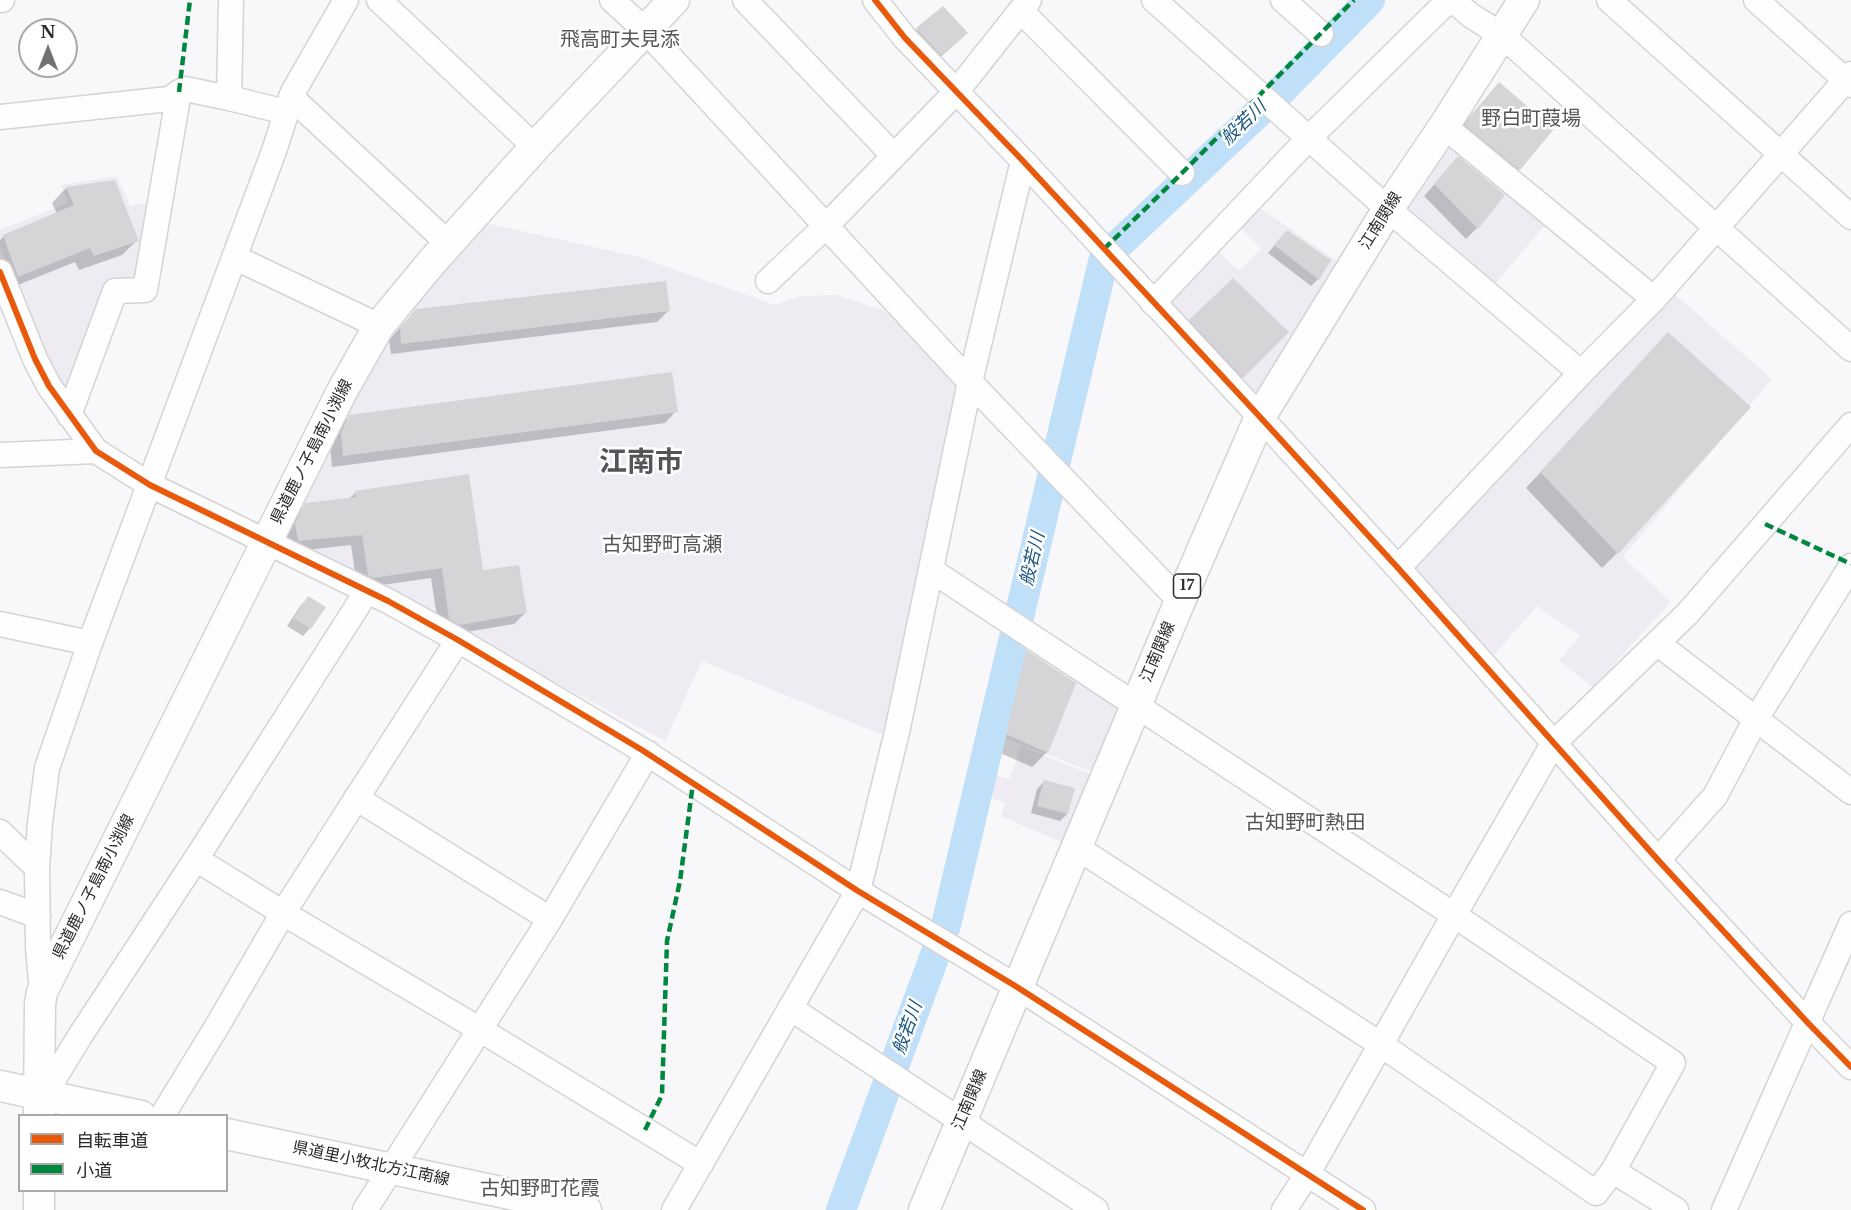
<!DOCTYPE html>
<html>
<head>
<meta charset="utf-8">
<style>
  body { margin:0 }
  #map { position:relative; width:1851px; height:1210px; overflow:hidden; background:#f8f7f9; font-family:"Libre Baskerville","Noto Sans JP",serif }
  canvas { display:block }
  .legend { position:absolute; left:18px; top:1114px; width:210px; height:78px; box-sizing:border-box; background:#fff; border:2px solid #aaa9aa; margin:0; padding:8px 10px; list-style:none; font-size:18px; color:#2a292b }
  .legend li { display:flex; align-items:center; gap:12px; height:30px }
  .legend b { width:30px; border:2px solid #aaa9aa }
  .north { position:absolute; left:18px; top:18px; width:60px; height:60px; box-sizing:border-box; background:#fff; border:2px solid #aaa9aa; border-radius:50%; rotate:0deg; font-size:16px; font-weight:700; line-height:24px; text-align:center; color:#2a292b }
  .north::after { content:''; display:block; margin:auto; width:21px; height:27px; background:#727173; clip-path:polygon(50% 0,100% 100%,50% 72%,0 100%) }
</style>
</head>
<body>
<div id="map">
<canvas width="1851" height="1210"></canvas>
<ul class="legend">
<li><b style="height:8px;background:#e8590c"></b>自転車道</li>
<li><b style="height:8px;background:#00873e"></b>小道</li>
</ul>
<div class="north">N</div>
</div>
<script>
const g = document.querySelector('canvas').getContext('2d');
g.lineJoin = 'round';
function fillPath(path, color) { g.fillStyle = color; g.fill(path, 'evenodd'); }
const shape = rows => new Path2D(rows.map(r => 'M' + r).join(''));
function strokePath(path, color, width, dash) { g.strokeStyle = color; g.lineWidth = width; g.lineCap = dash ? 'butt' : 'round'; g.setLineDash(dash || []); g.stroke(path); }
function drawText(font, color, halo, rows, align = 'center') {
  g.font = font + ' "Libre Baskerville","Noto Sans JP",serif'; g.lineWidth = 5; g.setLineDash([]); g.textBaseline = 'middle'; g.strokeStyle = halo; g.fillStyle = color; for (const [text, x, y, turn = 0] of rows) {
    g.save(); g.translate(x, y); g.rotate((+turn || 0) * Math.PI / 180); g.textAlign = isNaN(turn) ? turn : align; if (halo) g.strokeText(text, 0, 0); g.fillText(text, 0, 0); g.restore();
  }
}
fillPath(shape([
  [1444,132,1550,219,1490,290,1394,209],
  [117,176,130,206,155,202,141,286,112,288,68,407,46,372,0,246,0,230,68,203,61,185],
  [1254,204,1337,261,1259,410,1160,301,1213,247,1239,271,1261,248,1235,222],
  [476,221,639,257,775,305,800,296,837,295,900,316,962,382,888,737,702,661,665,741,464,633,276,537,384,328],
  [1672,292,1772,379,1623,557,1671,602,1593,687,1559,661,1580,636,1537,606,1489,661,1407,568],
  [1023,636,1128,706,1098,774,999,736],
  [1021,746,1095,776,1066,844,1001,816,1005,803,982,795,989,773,1010,779]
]), '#eeebf3');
fillPath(shape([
  [917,29,955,44,930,66,906,40],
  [1499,84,1552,129,1519,169,1504,184,1457,131],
  [1458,158,1477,228,1466,239,1424,196],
  [66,188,137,240,122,255,79,270,75,262,3,291,0,282,0,240,4,236,57,214,52,203],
  [1280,239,1329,260,1318,279,1311,286,1268,253],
  [1233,280,1287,332,1228,392,1176,336],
  [416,310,668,311,657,322,391,354,389,340],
  [1654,349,1617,553,1602,568,1526,488],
  [676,411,665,423,332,467,330,445,338,428,350,416],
  [356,492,482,572,525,613,514,624,448,635,439,630,431,578,361,588,357,586,351,545,287,552,285,535,294,516,306,505,348,500],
  [308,598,310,628,303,636,287,626,301,605],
  [1027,652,1047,752,1032,767,991,749,1012,667],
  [1044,782,1067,814,1060,821,1031,813,1037,789]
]), '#0003');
strokePath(shape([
  [841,1210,946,925,1104,258,1277,95,1370,0]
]), '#c0dff8', 30);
fillPath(shape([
  [943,6,968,33,942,56,916,28],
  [1499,82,1554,129,1520,170,1465,125,1472,114],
  [1458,156,1505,195,1478,229,1434,184],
  [115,180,139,241,94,256,90,248,18,277,3,235,74,205,66,187],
  [1287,230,1331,260,1319,280,1274,245],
  [1233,278,1289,332,1243,378,1189,320],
  [666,281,670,311,401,344,400,328,416,309],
  [1668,332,1751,407,1618,554,1540,472],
  [672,372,678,412,343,456,341,433,349,415],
  [469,474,483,570,519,565,527,613,460,625,449,619,442,568,373,578,368,575,362,535,298,541,295,523,305,503,356,497,355,491],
  [308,596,326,607,311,629,294,618],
  [1026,650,1076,683,1048,753,1006,734],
  [1044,780,1075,788,1068,814,1037,806]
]), '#d5d5d7');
const minor = shape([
  [0,0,2,0],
  [231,0,229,98,286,112],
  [379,0,535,147],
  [612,0,646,31,970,382,1180,601],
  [745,0,894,156],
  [875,0,905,38,1023,161,1260,417,1398,568,1658,860,1808,1023,1851,1067],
  [1154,0,1388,209,1581,373],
  [1283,0,1321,34],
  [1453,0,1470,15,1502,35,1851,349],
  [1609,0,1851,217],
  [1756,0,1851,85],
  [1021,11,1182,173],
  [291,97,449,244],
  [0,117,169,99,185,89,229,98],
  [1444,126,1654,299],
  [234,257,379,326],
  [0,272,35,359,49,386,96,451,150,485,388,601,458,640,642,750,858,891,1017,987,1363,1210],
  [768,281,826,226,956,92,1029,0],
  [1153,303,1308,139,1449,0],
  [69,415,115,291,145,290,179,92],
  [0,455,96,451],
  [1398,568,1581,373,1654,299,1851,74],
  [931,570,1454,915,1673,1063,1613,1171],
  [0,624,90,643],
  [1657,643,1851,792],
  [356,798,550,919],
  [0,832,37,868],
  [1076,847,1380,1044,1596,1193,1613,1171,1676,1210],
  [196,859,283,913,479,1029,701,1164],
  [1658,860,1715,796,1756,719,1851,566],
  [0,902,38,916],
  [42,992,38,947,37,868,40,823,47,768,90,643,274,151,293,92,346,0],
  [790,1008,1096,1210],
  [44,1095,80,1036,196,859,367,591],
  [162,1116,216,1028,283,913,458,640],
  [365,1210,550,919,648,753],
  [674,1210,858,891,897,732,970,382,1023,161],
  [1284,1210,1308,1173,1454,915,1553,744,1688,613,1851,425],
  [1724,1210,1851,924]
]);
const major = shape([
  [0,1086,141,1116],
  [39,1116,40,1004,42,992,342,391,379,326,431,263,535,147,674,0],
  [226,1134,586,1210],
  [39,1190,39,1210],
  [924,1210,1180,601,1260,417,1388,209,1444,126,1524,0]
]);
strokePath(minor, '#d4d3d5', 27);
strokePath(major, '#d4d3d5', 33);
strokePath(minor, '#fefefe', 24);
strokePath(major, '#fefefe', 30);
strokePath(shape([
  [179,92,190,0],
  [1104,249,1182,173,1354,0],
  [1765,524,1851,564],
  [645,1130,662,1095,667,941,680,881,693,783]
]), '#00873e', 4.5, [9, 4.5]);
strokePath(shape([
  [875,0,905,38,1023,161,1260,417,1398,568,1658,860,1808,1023,1851,1067],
  [0,272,35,359,49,386,96,451,150,485,388,601,458,640,642,750,858,891,1017,987,1363,1210]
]), '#e8590c', 6);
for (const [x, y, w] of [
  [1187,586,27]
]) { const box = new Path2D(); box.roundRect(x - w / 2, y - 12, w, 24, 4.5); g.fillStyle = '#fff'; g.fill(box); strokePath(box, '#2a292b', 1.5); }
drawText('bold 15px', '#2a292b', null, [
  ["17",1187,586]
]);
drawText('16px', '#2a292b', '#fff', [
  ["江南関線",1381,221,-58],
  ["県道鹿ノ子島南小渕線",312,452,-63],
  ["江南関線",1158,652,-67],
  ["県道鹿ノ子島南小渕線",94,887,-63],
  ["江南関線",970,1100,-67],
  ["県道里小牧北方江南線",371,1164,12]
]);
drawText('italic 18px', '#175680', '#fff', [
  ["般若川",1244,123,-44],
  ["般若川",1033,559,-77],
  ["般若川",908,1028,-70]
]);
drawText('20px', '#565458', '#fff', [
  ["飛高町夫見添",620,40],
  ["野白町葭場",1531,119],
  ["古知野町高瀬",662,545],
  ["古知野町熱田",1305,823],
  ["古知野町花霞",540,1189]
]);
drawText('bold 28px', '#565458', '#fff', [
  ["江南市",641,463]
]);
</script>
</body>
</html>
